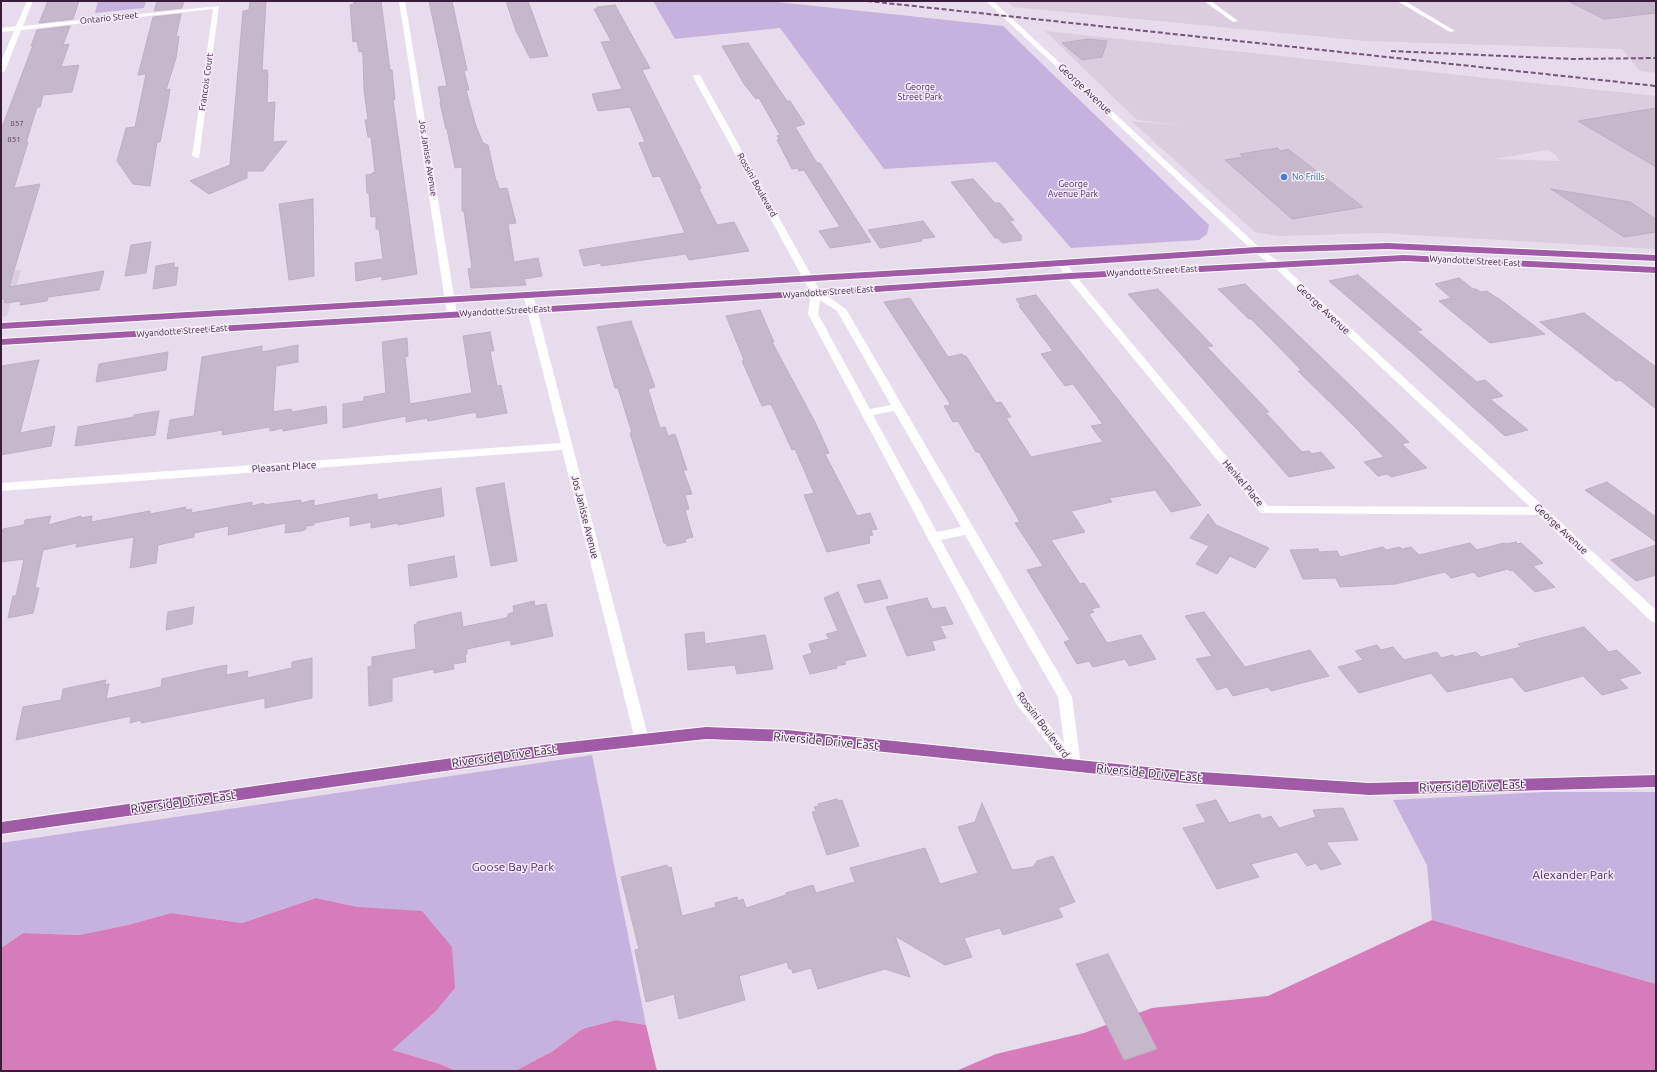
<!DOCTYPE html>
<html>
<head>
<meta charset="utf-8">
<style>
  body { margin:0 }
  #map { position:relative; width:1657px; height:1072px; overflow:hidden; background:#e7dceb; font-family:Ubuntu,sans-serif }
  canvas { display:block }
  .frame { position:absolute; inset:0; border:2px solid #381d3b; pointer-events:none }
</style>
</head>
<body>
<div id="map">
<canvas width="1657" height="1072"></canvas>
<div class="frame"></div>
</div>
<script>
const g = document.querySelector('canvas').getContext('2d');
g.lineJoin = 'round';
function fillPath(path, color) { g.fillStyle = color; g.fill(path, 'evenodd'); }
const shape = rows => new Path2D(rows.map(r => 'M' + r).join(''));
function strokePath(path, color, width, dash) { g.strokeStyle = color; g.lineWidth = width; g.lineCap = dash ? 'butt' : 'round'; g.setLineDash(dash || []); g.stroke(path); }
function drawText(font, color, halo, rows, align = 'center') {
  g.font = font + ' Ubuntu,sans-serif'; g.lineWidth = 3; g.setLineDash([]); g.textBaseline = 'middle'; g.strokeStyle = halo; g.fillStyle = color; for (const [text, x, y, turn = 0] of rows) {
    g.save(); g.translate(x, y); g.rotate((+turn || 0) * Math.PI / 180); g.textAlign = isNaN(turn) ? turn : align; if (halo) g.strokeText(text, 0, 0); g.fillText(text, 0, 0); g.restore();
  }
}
fillPath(shape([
  [1007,1,1656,1,1656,73,1640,71,1622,49,1366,41,1013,7],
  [1045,31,1656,96,1656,249,1380,233,1278,236,1255,232,1131,121,1185,126,1137,120],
  [1547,150,1556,155,1559,161,1495,159],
  [21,270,7,316,1,317,1,273]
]), '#dacdde');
fillPath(shape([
  [98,1,146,1,144,8,95,13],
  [653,1,768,1,1003,26,1209,225,1207,234,1199,240,1071,248,996,162,884,169,780,28,675,39],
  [592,755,646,1025,616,1020,582,1029,553,1051,515,1071,456,1071,440,1064,391,1050,435,1012,358,907,316,898,242,923,171,913,128,925,79,935,23,933,1,948,1,843],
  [1545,792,1656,792,1656,984,1432,920,1427,865,1393,800]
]), '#c6b2df');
fillPath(shape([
  [316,898,358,907,422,911,452,947,455,988,435,1012,392,1050,440,1064,456,1071,1,1071,1,948,23,933,79,935,128,925,171,913,242,923],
  [1432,920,1656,984,1656,1071,956,1071,996,1054,1084,1033,1152,1008,1268,996],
  [616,1020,646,1025,657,1071,515,1071,553,1051,582,1029]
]), '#d77cba');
const building = shape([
  [48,1,79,1,73,19,39,23,48,1],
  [157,1,184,1,182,8,154,11,157,1],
  [250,1,266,1,262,70,267,70,268,75,267,103,275,102,273,142,287,141,263,171,247,171,247,178,209,194,190,181,230,165,243,11,249,10,250,1],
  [363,1,381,1,390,70,392,70,395,99,393,100,417,274,382,280,382,276,356,281,355,263,383,259,379,229,376,229,376,216,371,217,369,193,367,193,366,175,372,174,372,173,375,172,371,137,368,137,365,120,368,120,364,90,363,56,362,51,359,52,357,41,353,42,350,5,354,4,354,2,363,1],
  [429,1,452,1,467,70,464,71,469,90,466,90,476,126,483,143,488,145,496,181,497,181,499,189,507,188,516,223,508,224,514,262,538,258,542,276,524,279,526,285,471,288,468,269,472,268,464,211,462,211,462,167,455,168,447,129,446,129,440,103,441,103,438,87,447,86,429,1],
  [506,1,528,1,548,56,530,58,516,31,506,1],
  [1568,1,1656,1,1656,13,1604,19,1568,1],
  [615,5,650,68,642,70,701,188,699,189,717,225,734,222,749,251,689,260,686,254,601,266,601,263,584,266,579,250,685,233,660,176,653,177,639,143,645,142,630,107,598,111,592,94,622,89,601,42,611,41,594,9,597,9,597,7,615,5],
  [181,14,176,37,179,36,176,58,166,90,170,89,167,108,160,142,157,142,150,186,133,184,117,161,126,128,135,127,146,74,138,75,153,17,181,14],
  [70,26,63,45,69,44,61,67,79,65,72,92,43,95,40,107,37,107,26,143,28,142,14,188,40,184,9,287,104,271,99,290,48,297,47,301,20,305,21,301,5,303,4,299,1,298,1,130,33,45,31,46,37,30,70,26],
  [1088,39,1107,41,1102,57,1082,60,1062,43,1088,39],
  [748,43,787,101,790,101,805,124,795,127,817,163,820,163,871,242,830,248,819,231,840,227,804,170,799,171,798,168,792,169,777,140,779,139,777,136,780,135,767,112,759,98,756,99,744,84,722,46,748,43],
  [1656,108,1656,167,1578,121,1656,108],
  [1277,148,1281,151,1288,149,1363,207,1292,219,1225,160,1243,157,1240,154,1277,148],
  [973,179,995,203,1000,203,1014,220,1010,221,1022,237,1020,237,1022,240,1002,243,998,238,995,238,951,182,973,179],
  [1551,189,1630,202,1656,219,1656,232,1624,237,1551,189],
  [313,199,314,276,289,280,279,204,313,199],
  [923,221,935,237,921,239,922,241,880,248,868,230,923,221],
  [151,242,146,273,125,276,131,245,151,242],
  [174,263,174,268,178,267,176,285,153,289,156,266,174,263],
  [1358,275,1422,330,1417,331,1477,382,1485,380,1503,396,1490,399,1528,430,1505,436,1416,356,1329,281,1358,275],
  [1459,278,1473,289,1476,289,1481,292,1487,291,1497,298,1498,298,1545,334,1490,343,1439,301,1451,298,1435,284,1459,278],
  [1245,284,1409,442,1402,444,1427,468,1391,477,1387,474,1378,476,1364,462,1384,457,1360,433,1361,433,1298,371,1302,371,1271,339,1251,319,1249,319,1218,289,1245,284],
  [1158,289,1213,346,1207,347,1269,412,1265,412,1302,452,1309,451,1312,454,1321,452,1335,468,1289,477,1128,294,1158,289],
  [1036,295,1201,505,1171,512,1155,490,1109,498,1112,502,1071,511,1085,532,1051,540,1080,584,1084,583,1100,607,1091,609,1094,612,1089,614,1107,643,1141,635,1156,659,1129,666,1125,659,1093,667,1089,661,1077,664,1064,642,1070,640,1027,570,1043,566,1015,523,1020,522,979,452,976,452,958,421,953,422,944,406,950,405,949,402,884,302,910,298,948,357,962,354,964,356,966,356,996,403,1001,402,1011,417,1006,418,1031,457,1103,442,1091,426,1103,424,1073,384,1065,386,1041,354,1053,351,1019,306,1021,306,1016,299,1036,295],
  [760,310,774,342,772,342,815,422,829,453,825,454,857,516,870,513,877,529,871,530,873,535,869,536,870,543,827,552,804,495,814,493,795,449,792,450,771,404,762,406,742,361,744,360,726,316,760,310],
  [1584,313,1656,367,1656,409,1620,380,1616,381,1540,322,1584,313],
  [631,321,655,387,648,389,660,428,665,427,668,436,675,434,687,470,683,470,692,494,685,495,689,509,685,510,693,537,685,539,686,542,667,546,666,543,664,543,630,433,632,433,618,388,615,388,597,327,631,321],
  [490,332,494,351,490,351,497,386,501,385,507,413,477,418,476,412,428,421,427,418,406,422,406,416,343,428,343,404,364,401,364,397,386,393,382,342,407,338,408,356,405,357,410,404,472,393,463,336,490,332],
  [298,345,298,362,276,366,273,412,291,409,292,412,326,406,327,423,283,431,283,428,270,431,270,427,222,435,223,430,167,439,170,420,194,416,202,357,262,346,262,352,298,345],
  [168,352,166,370,96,382,99,364,168,352],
  [39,360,20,433,55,426,51,446,1,455,1,366,39,360],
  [159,411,155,435,75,446,78,427,134,417,134,415,159,411],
  [1607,482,1656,517,1656,542,1585,490,1607,482],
  [504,483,517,561,491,566,476,488,504,483],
  [441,488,444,516,398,525,398,523,371,528,371,522,350,526,350,516,314,523,314,525,306,526,306,529,302,531,285,533,286,523,228,535,229,526,194,533,194,537,158,545,156,563,130,568,134,537,76,547,77,543,43,550,35,588,39,588,33,613,8,618,13,596,16,596,24,559,1,562,1,536,3,529,24,525,25,520,51,516,48,525,81,516,81,518,92,516,91,522,150,511,150,514,186,507,185,510,192,509,191,513,252,502,252,506,264,503,264,505,301,500,301,503,314,500,314,506,377,494,377,500,441,488],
  [1208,514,1216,525,1269,548,1255,568,1230,556,1217,574,1196,564,1209,546,1190,538,1208,514],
  [1516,542,1518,544,1521,543,1543,563,1533,566,1555,587,1535,592,1512,570,1510,571,1508,569,1478,577,1474,572,1451,578,1445,572,1395,584,1340,587,1336,578,1303,579,1290,550,1318,549,1319,552,1337,551,1340,557,1383,547,1386,550,1400,547,1402,549,1411,547,1419,555,1470,543,1477,550,1504,543,1506,544,1516,542],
  [1656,545,1656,575,1636,581,1611,560,1656,545],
  [454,556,457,577,410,586,408,565,454,556],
  [880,580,888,598,865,603,857,585,880,580],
  [838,592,866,656,844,661,846,664,836,666,837,668,810,674,803,656,812,653,809,644,829,639,826,634,838,631,824,598,838,592],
  [927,598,932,609,945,607,953,624,940,626,946,638,932,641,935,650,907,656,886,607,927,598],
  [534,601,535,606,546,604,553,636,511,645,510,640,467,649,467,654,465,654,466,662,453,664,454,669,434,673,434,669,392,678,392,701,369,706,368,667,372,666,372,657,416,649,414,625,417,624,417,622,461,612,463,627,506,618,508,616,508,614,514,612,513,606,534,601],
  [194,607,192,624,166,630,168,612,194,607],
  [1204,612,1245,667,1310,650,1329,676,1271,691,1268,687,1233,696,1227,687,1217,690,1196,659,1212,656,1185,616,1204,612],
  [1584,627,1609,652,1617,650,1641,673,1619,679,1628,688,1602,695,1583,676,1525,692,1512,677,1447,692,1431,673,1359,693,1338,667,1363,660,1355,651,1377,645,1381,650,1393,647,1404,660,1437,652,1441,658,1453,655,1454,657,1476,652,1481,657,1521,647,1518,644,1584,627],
  [704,632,705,644,765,635,773,669,737,674,735,665,688,670,685,634,704,632],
  [312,658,312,698,265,708,265,698,141,723,141,720,130,723,131,716,16,740,23,707,61,700,63,689,106,680,105,685,109,684,106,699,161,687,162,679,206,669,227,665,226,675,248,671,247,678,292,668,292,662,312,658],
  [837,799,838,801,842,800,859,846,827,855,812,812,816,811,814,807,819,806,818,804,837,799],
  [1216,800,1229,823,1259,814,1262,819,1271,816,1279,828,1316,817,1313,810,1343,808,1358,840,1326,842,1341,864,1321,870,1316,863,1307,866,1297,852,1251,864,1259,877,1217,889,1183,828,1206,822,1196,805,1216,800],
  [982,803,1012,870,1033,867,1037,861,1053,856,1075,902,1058,908,1063,917,1003,935,1000,928,964,938,972,957,945,965,895,936,910,977,885,969,818,989,811,968,793,973,791,968,789,969,787,962,739,976,745,1000,679,1019,674,994,646,1002,635,950,639,949,621,877,667,865,668,868,671,867,682,916,716,907,715,903,737,897,738,901,743,899,746,908,786,895,786,893,813,885,816,893,855,882,850,868,925,848,940,884,978,873,958,827,975,822,982,803],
  [1108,954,1157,1049,1124,1060,1076,964,1108,954]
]);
fillPath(building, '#c6b8cb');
strokePath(building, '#bfaec5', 1);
const major = shape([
  [1388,243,1656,255,1656,261,1388,249,1257,253,985,271,1,329,1,323,985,265,1257,247,1388,243],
  [1404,255,1656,267,1656,273,1404,261,1070,279,816,296,1,345,1,339,816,290,1070,273,1404,255],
  [706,727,787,730,1186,771,1369,783,1656,775,1656,787,1369,795,1186,783,787,742,706,739,551,756,1,834,1,822,551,744,706,727]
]);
strokePath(major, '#fff', 2);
fillPath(shape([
  [27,1,33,1,23,26,219,6,199,158,196,158,192,156,213,9,21,30,5,71,1,73,1,62,14,31,1,32,1,28,16,26,27,1],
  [399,1,405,1,457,314,452,317,447,314,399,1],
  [986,1,993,1,1260,248,1279,262,1656,610,1656,623,1651,621,1538,515,1261,513,1067,278,1056,262,1058,260,1064,260,1074,274,1268,506,1530,507,1273,266,1254,252,986,1],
  [1204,1,1211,1,1238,21,1233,22,1204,1],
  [1397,1,1405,1,1455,31,1450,32,1397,1],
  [694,75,700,75,701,77,820,291,846,309,1070,693,1072,697,1081,766,1079,770,1074,772,1069,770,1017,705,808,314,811,293,693,77,694,75],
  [820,300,837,311,891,405,870,409,818,314,820,300],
  [894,411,961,527,937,532,873,415,894,411],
  [965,535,1058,697,1064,743,1027,697,941,540,965,535],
  [528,291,533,294,649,740,647,744,642,746,637,744,635,740,562,450,1,491,1,483,561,443,523,294,528,291]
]), '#fff');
fillPath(major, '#9f5ba5');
strokePath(shape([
  [867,1,1656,86],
  [1391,51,1572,59,1656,58]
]), '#745677', 2, [5, 2.5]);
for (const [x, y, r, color] of [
  [1284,177,4,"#3f7fe0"]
]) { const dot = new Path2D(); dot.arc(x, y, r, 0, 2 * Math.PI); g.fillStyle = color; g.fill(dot); strokePath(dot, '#f4edf7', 1.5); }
drawText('8px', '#5c445f', null, [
  ["857",17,123],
  ["851",14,139]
]);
drawText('9px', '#381d3b', '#f4edf7', [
  ["Ontario Street",109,18,-6],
  ["Francois Court",206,82,-82],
  ["Jos Janisse Avenue",428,158,81],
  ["Rossini Boulevard",757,185,61],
  ["Wyandotte Street East",1475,261,3],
  ["Wyandotte Street East",1152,271,-3],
  ["Wyandotte Street East",828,292,-4],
  ["Wyandotte Street East",505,311,-3],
  ["Wyandotte Street East",182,331,-4]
]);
drawText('9px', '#512376', '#f4edf7', [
  ["George",920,87],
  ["Street Park",920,97],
  ["George",1073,184],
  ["Avenue Park",1073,194]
]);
drawText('9px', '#366cbe', '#f4edf7', [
  ["No Frills",1292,177]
], 'left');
drawText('10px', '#381d3b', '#f4edf7', [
  ["George Avenue",1085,89,43],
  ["George Avenue",1323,309,43],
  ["Pleasant Place",284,467,-4],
  ["Henkel Place",1243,483,50],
  ["Jos Janisse Avenue",585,517,76],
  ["George Avenue",1561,529,43],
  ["Rossini Boulevard",1043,725,53]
]);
drawText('12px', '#381d3b', '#f4edf7', [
  ["Riverside Drive East",826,741,5],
  ["Riverside Drive East",504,756,-8],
  ["Riverside Drive East",1149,773,5],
  ["Riverside Drive East",1472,786,-2],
  ["Riverside Drive East",183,802,-8]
]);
drawText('12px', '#512376', '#f4edf7', [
  ["Goose Bay Park",513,867],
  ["Alexander Park",1573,875]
]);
</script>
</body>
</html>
